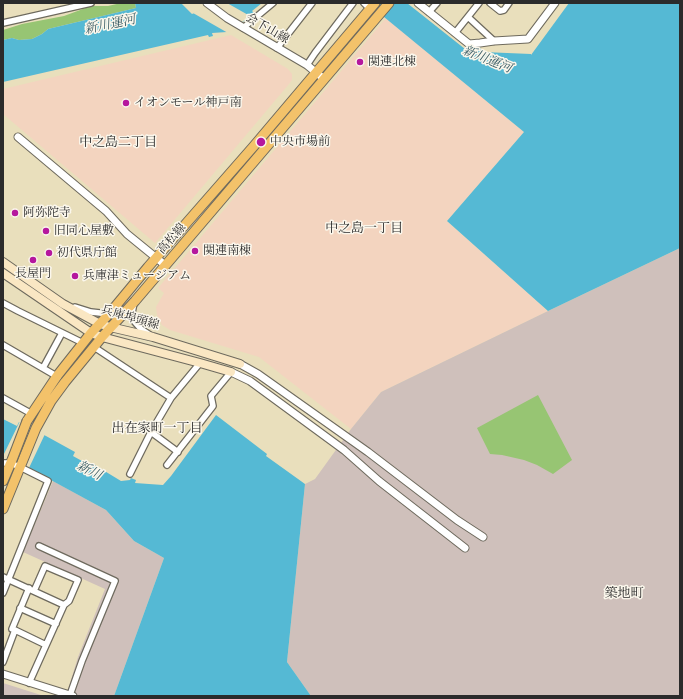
<!DOCTYPE html>
<html>
<head>
<meta charset="utf-8">
<style>
  body { margin:0 }
  #map { position:relative; width:683px; height:699px; overflow:hidden; background:#e9dfbc; font-family:"IM FELL French Canon",serif }
  canvas { display:block }
  .frame { position:absolute; inset:0; border:4px solid #2b2b2b; pointer-events:none }
</style>
</head>
<body>
<div id="map">
<canvas width="683" height="699"></canvas>
<div class="frame"></div>
</div>
<script>
const g = document.querySelector('canvas').getContext('2d');
g.lineJoin = 'round';
function fillPath(path, color) { g.fillStyle = color; g.fill(path, 'evenodd'); }
const shape = rows => new Path2D(rows.map(r => 'M' + r).join(''));
function strokePath(path, color, width, dash) { g.strokeStyle = color; g.lineWidth = width; g.lineCap = dash ? 'butt' : 'round'; g.setLineDash(dash || []); g.stroke(path); }
function drawText(font, color, halo, rows, align = 'center') {
  g.font = font + ' "IM FELL French Canon","Noto Serif JP",serif'; g.lineWidth = 3; g.setLineDash([]); g.textBaseline = 'middle'; g.strokeStyle = halo; g.fillStyle = color; for (const [text, x, y, turn = 0] of rows) {
    g.save(); g.translate(x, y); g.rotate((+turn || 0) * Math.PI / 180); g.textAlign = isNaN(turn) ? turn : align; if (halo) g.strokeText(text, 0, 0); g.fillText(text, 0, 0); g.restore();
  }
}
fillPath(shape([
  [386,18,524,132,447,221,548,311,381,392,351,429,259,357,170,330,162,325,157,315,156,307,164,293,158,288],
  [231,35,288,69,292,74,292,80,289,84,155,243,3,114,3,89]
]), '#f3d4bf');
fillPath(shape([
  [680,248,680,696,311,696,287,662,305,484,315,479,351,429,381,392,548,311],
  [53,481,106,510,134,541,164,558,114,696,66,696,78,657,105,589,23,552],
  [3,683,44,696,3,696]
]), '#cfc0bb');
fillPath(shape([
  [121,3,135,3,136,8,48,29,42,34,32,39,19,40,12,38,3,40,3,30,22,24,64,16,91,6,108,6],
  [538,395,572,460,553,474,537,465,524,460,502,455,490,454,477,428]
]), '#97c573');
fillPath(shape([
  [135,3,181,3,192,14,217,3,262,3,252,11,255,14,227,32,212,33,213,36,209,37,208,35,3,82,3,40,12,38,19,40,32,39,42,34,48,29,136,8],
  [367,3,407,3,465,49,480,48,483,52,531,54,531,55,569,3,680,3,680,248,548,311,447,221,524,132],
  [216,415,267,454,266,456,305,484,287,662,311,696,114,696,164,558,134,541,106,510,3,454,3,419,17,426,19,422,46,436,75,452,73,456,91,466,93,464,121,481,130,480,131,478,136,480,135,483,163,485,171,476]
]), '#55b9d4');
fillPath(shape([
  [215,3,227,3,250,16,228,33,193,13],
  [20,421,45,434,29,468,3,456]
]), '#e9dfbc');
const minor = shape([
  [364,3,370,9],
  [490,3,500,11,504,10,509,3],
  [429,12,437,3],
  [468,17,494,41],
  [3,23,91,3],
  [243,28,273,3],
  [455,33,479,3],
  [277,48,312,3],
  [307,65,315,53,353,3],
  [3,303,18,311,83,343],
  [134,303,132,313,134,321,141,329,150,335],
  [75,307,91,312,109,314],
  [3,345,58,377],
  [94,347,171,398],
  [43,368,62,333],
  [3,398,32,414],
  [151,432,178,452],
  [3,463,10,463,20,467,48,481,3,593],
  [167,465,213,406,211,396,231,372],
  [130,474,151,432,171,398,200,363],
  [39,546,115,581,82,661,70,695],
  [3,577,64,605,29,683],
  [34,591,45,566,78,580,69,601,64,605],
  [20,608,56,624],
  [15,630,46,645],
  [3,662,15,630,12,629,29,588]
]);
const tertiary = shape([
  [207,3,227,18,307,65,324,79],
  [418,3,469,44,480,43,494,41,528,39,555,3],
  [18,137,106,211,127,234,165,265],
  [240,364,258,374,368,452,457,520,483,537],
  [231,372,250,381,344,450,379,481,465,548],
  [3,674,73,696]
]);
const secondary = shape([
  [3,262,63,304,100,324,110,327,153,337,240,364],
  [3,273,91,333,102,337,200,363,231,372]
]);
const primary = shape([
  [27,421,57,376,91,333,109,314,148,267,253,147,375,3],
  [3,481,12,460],
  [3,509,36,428,51,401,65,382,102,337,135,301,389,3]
]);
strokePath(minor, '#6e6a5e', 8);
strokePath(tertiary, '#6e6a5e', 9);
strokePath(secondary, '#6e6a5e', 10);
strokePath(primary, '#6e6a5e', 11);
strokePath(minor, '#fff', 5.5);
strokePath(tertiary, '#fff', 7);
strokePath(secondary, '#fae7c3', 8);
strokePath(primary, '#f3c26a', 9);
const primaryBridge = shape([
  [12,460,27,421]
]);
strokePath(primaryBridge, '#6e6a5e', 11, []);
strokePath(primaryBridge, '#f3c26a', 9);
for (const [x, y, r, color] of [
  [360,62,4,"#b5179e"],
  [126,103,4,"#b5179e"],
  [261,142,5,"#b5179e"],
  [15,213,4,"#b5179e"],
  [46,231,4,"#b5179e"],
  [195,251,4,"#b5179e"],
  [49,253,4,"#b5179e"],
  [33,260,4,"#b5179e"],
  [75,276,4,"#b5179e"]
]) { const dot = new Path2D(); dot.arc(x, y, r, 0, 2 * Math.PI); g.fillStyle = color; g.fill(dot); strokePath(dot, '#fbf7ec', 1.5); }
drawText('12px', '#2b2b2b', '#fbf7ec', [
  ["会下山線",267,29,30],
  ["高松線",172,239,-49],
  ["兵庫埠頭線",130,318,16]
]);
drawText('12px', '#2b2b2b', '#fbf7ec', [
  ["関連北棟",368,62],
  ["イオンモール神戸南",134,103],
  ["中央市場前",270,142],
  ["阿弥陀寺",23,213],
  ["旧同心屋敷",54,231],
  ["関連南棟",203,251],
  ["初代県庁館",57,253],
  ["長屋門",33,274,"center"],
  ["兵庫津ミュージアム",83,276]
], 'left');
drawText('italic 13px', '#3a5d66', '#fbf7ec', [
  ["新川運河",110,25,-12],
  ["新川運河",487,60,22],
  ["新川",89,471,26]
]);
drawText('13px', '#2b2b2b', '#fbf7ec', [
  ["中之島二丁目",118,143],
  ["中之島一丁目",364,229],
  ["出在家町一丁目",157,429],
  ["築地町",624,594]
]);
</script>
</body>
</html>
